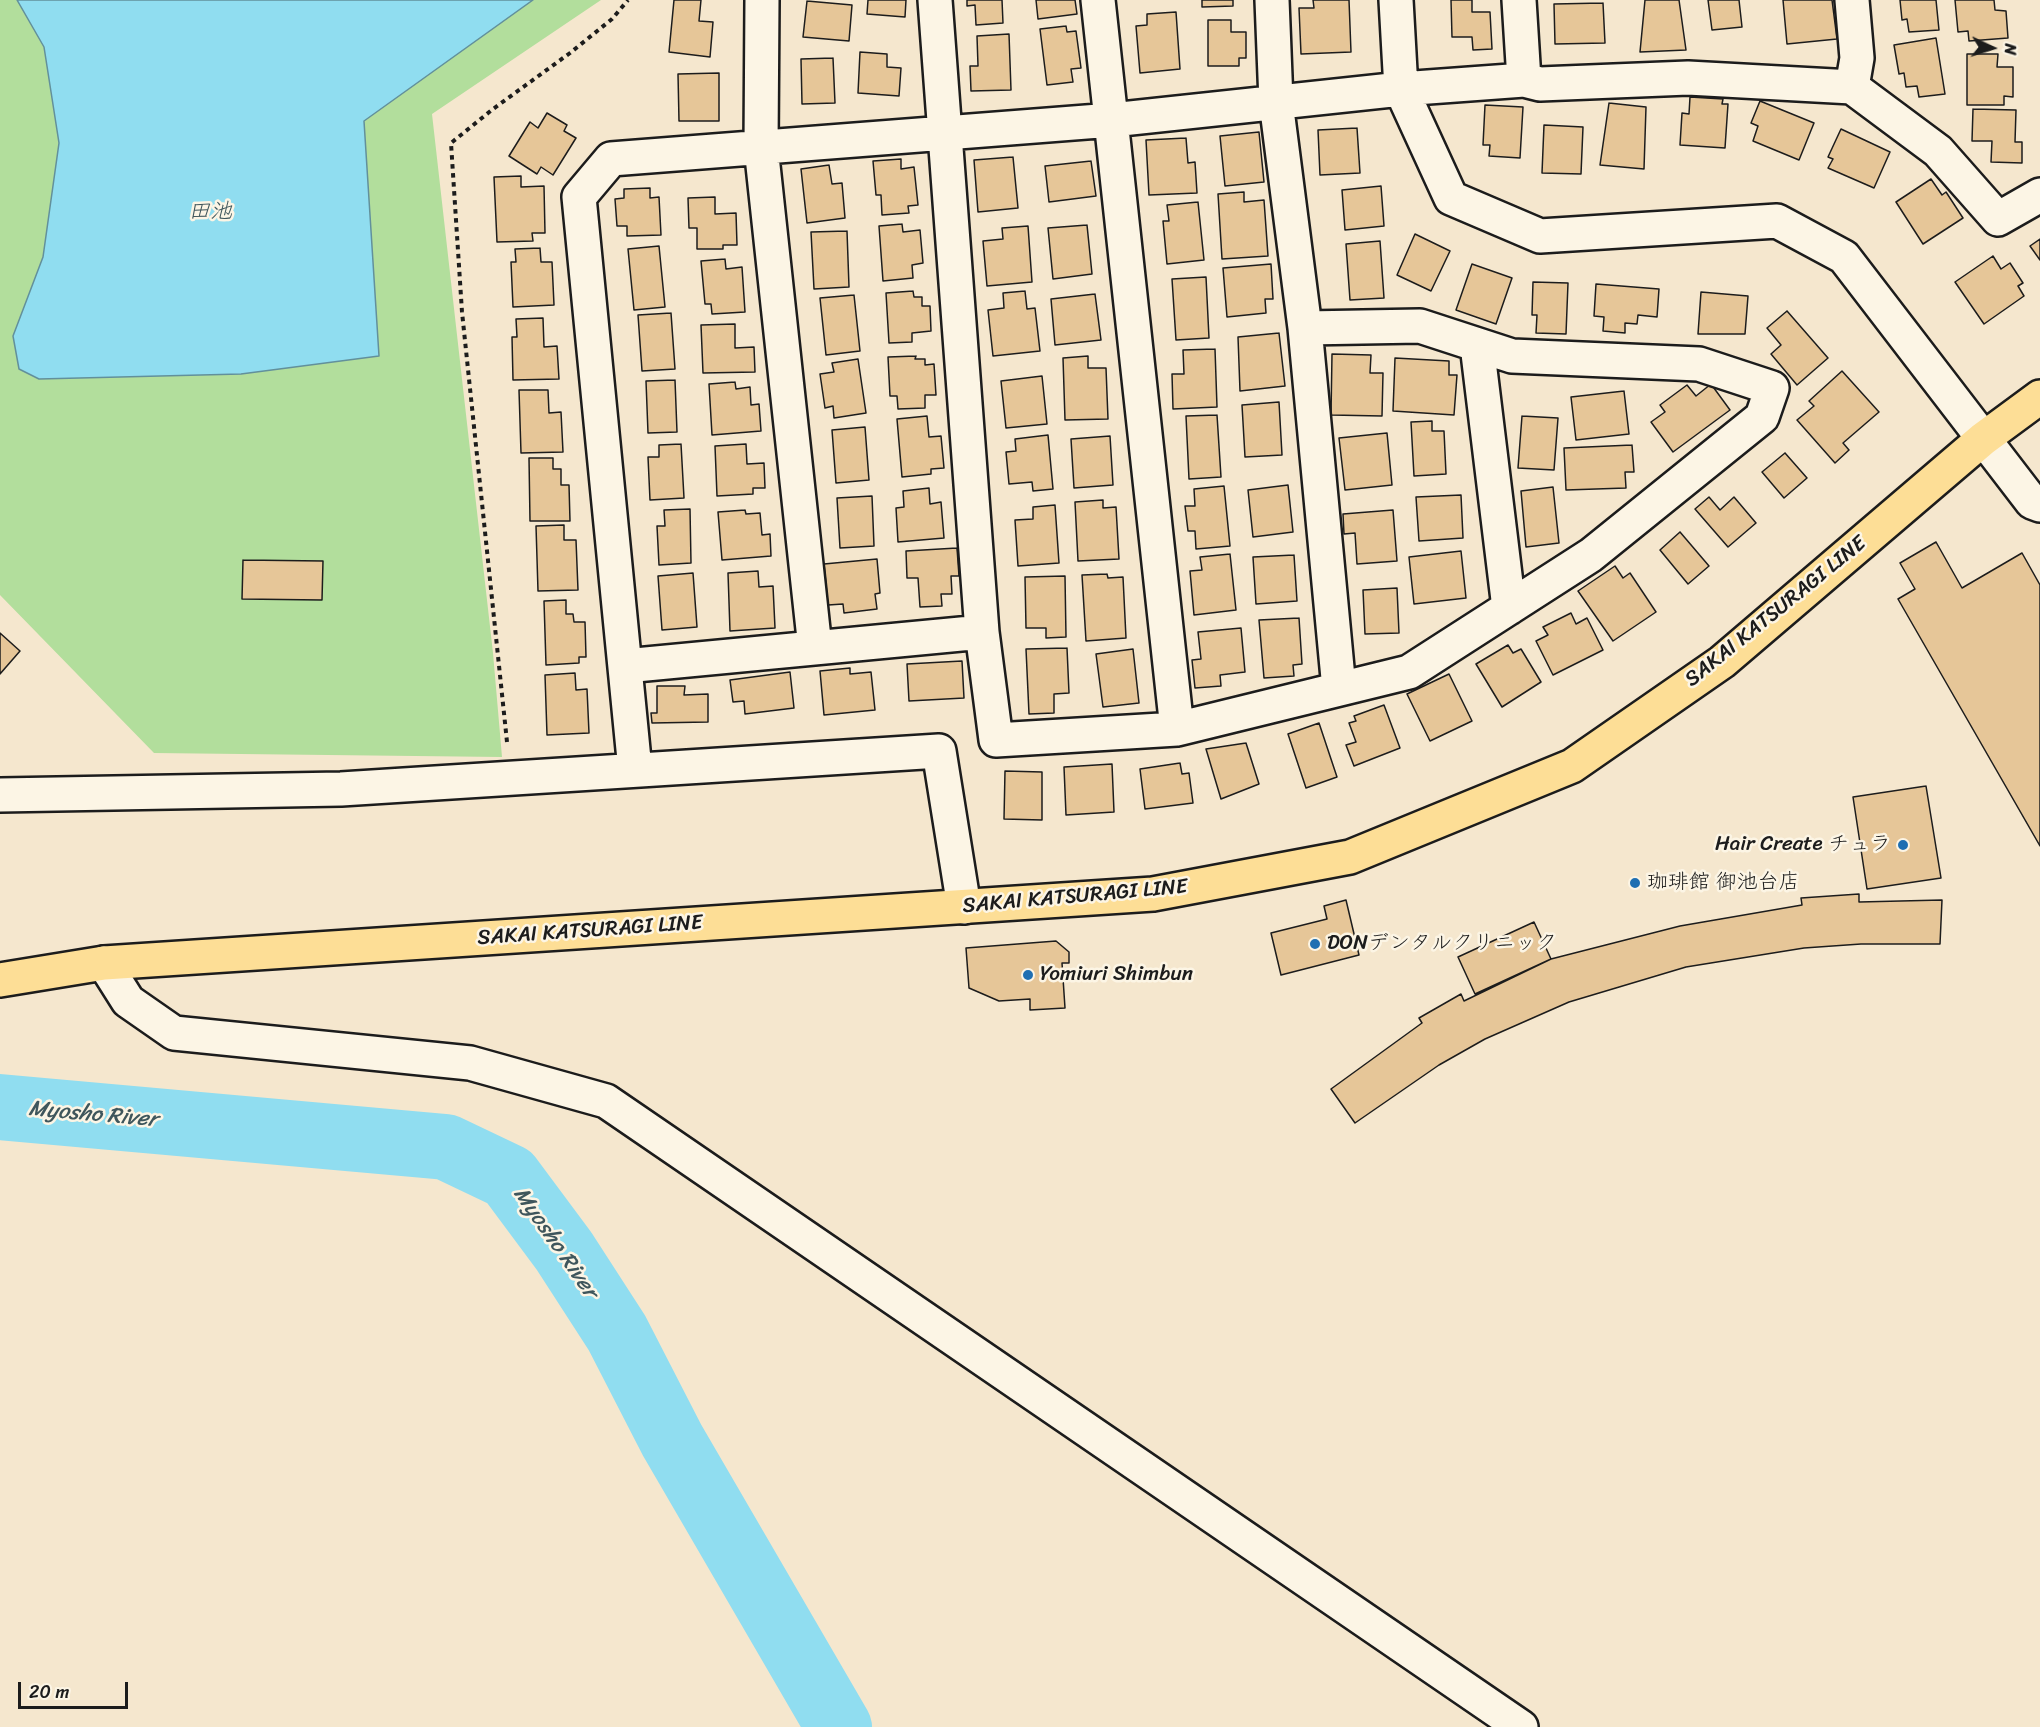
<!DOCTYPE html>
<html>
<head>
<meta charset="utf-8">
<style>
  body { margin:0 }
  #map { position:relative; width:2040px; height:1727px; overflow:hidden; background:#f5e7ce; font-family:Sriracha,sans-serif }
  canvas { display:block }
  .north { position:absolute; left:1962px; top:18px; width:60px; height:60px; -webkit-text-stroke:4px #fcf5e5; paint-order:stroke; rotate:94deg; font-size:16px; font-weight:700; line-height:24px; text-align:center; color:#1c1c1c }
  .north::after { content:''; display:block; margin:auto; width:21px; height:27px; background:#1c1c1c; clip-path:polygon(50% 0,100% 100%,50% 72%,0 100%) }
  .scale { position:absolute; left:18px; top:1682px; width:110px; height:27px; box-sizing:border-box; border:3px solid #1c1c1c; border-top:0; padding-left:8px; font-size:18px; line-height:21px; white-space:nowrap; color:#1c1c1c; -webkit-text-stroke:4px #fcf5e5; paint-order:stroke }
</style>
</head>
<body>
<div id="map">
<canvas width="2040" height="1727"></canvas>
<div class="north">N</div>
<div class="scale">20 m</div>
</div>
<script>
const g = document.querySelector('canvas').getContext('2d');
g.lineJoin = 'round';
function fillPath(path, color) { g.fillStyle = color; g.fill(path, 'evenodd'); }
const shape = rows => new Path2D(rows.map(r => 'M' + r).join(''));
function strokePath(path, color, width, dash) { g.strokeStyle = color; g.lineWidth = width; g.lineCap = dash ? 'butt' : 'round'; g.setLineDash(dash || []); g.stroke(path); }
function drawText(font, color, halo, rows, align = 'center') {
  g.font = font + ' Sriracha,"Klee One",sans-serif'; g.lineWidth = 5; g.setLineDash([]); g.textBaseline = 'middle'; g.strokeStyle = halo; g.fillStyle = color; for (const [text, x, y, turn = 0] of rows) {
    g.save(); g.translate(x, y); g.rotate((+turn || 0) * Math.PI / 180); g.textAlign = isNaN(turn) ? turn : align; if (halo) g.strokeText(text, 0, 0); g.fillText(text, 0, 0); g.restore();
  }
}
fillPath(shape([
  [0,0,601,0,432,114,493,653,502,757,154,753,0,595]
]), '#b2de9c');
const water = shape([
  [17,0,533,0,364,121,379,356,241,374,39,379,19,369,13,336,43,257,59,143,44,47,17,0]
]);
fillPath(water, '#90ddf0');
strokePath(water, '#62909b', 1.5);
strokePath(shape([
  [0,1107,446,1147,509,1177,564,1251,617,1333,672,1440,839,1727]
]), '#90ddf0', 66);
const building = shape([
  [674,0,701,0,699,21,713,22,710,57,669,52,674,0],
  [868,0,906,0,905,17,867,14,868,0],
  [967,0,1002,0,1003,23,976,25,975,5,967,6,967,0],
  [1036,0,1075,0,1077,14,1038,19,1036,0],
  [1202,0,1233,0,1233,6,1202,7,1202,0],
  [1313,0,1349,0,1351,52,1301,54,1299,8,1314,8,1313,0],
  [1451,0,1472,0,1472,12,1490,12,1492,49,1473,50,1472,37,1452,37,1451,0],
  [1645,0,1679,0,1686,50,1640,52,1645,0],
  [1708,0,1739,0,1742,27,1712,30,1708,0],
  [1783,0,1832,0,1837,39,1787,44,1783,0],
  [1900,0,1936,0,1939,30,1909,32,1907,19,1902,20,1900,0],
  [1955,0,1994,0,1995,10,2006,11,2008,38,1969,41,1968,31,1958,32,1955,0],
  [807,1,852,5,849,41,803,37,807,1],
  [1603,3,1605,43,1555,44,1554,4,1603,3],
  [1176,12,1180,69,1140,73,1136,26,1147,25,1147,14,1176,12],
  [1208,20,1231,20,1231,32,1246,32,1246,58,1239,58,1239,66,1208,66,1208,20],
  [1066,26,1067,32,1076,31,1081,68,1071,69,1073,82,1047,85,1040,29,1066,26],
  [1009,34,1011,90,971,91,970,66,978,66,977,36,1009,34],
  [1936,38,1945,94,1919,97,1917,86,1906,87,1904,73,1899,74,1894,45,1936,38],
  [860,52,887,54,887,67,901,68,899,96,858,93,860,52],
  [1967,54,1998,54,1997,67,2013,67,2013,97,2004,96,2004,105,1967,105,1967,54],
  [833,58,835,103,802,104,801,59,833,58],
  [719,73,719,121,679,121,678,74,719,73],
  [1690,97,1723,99,1722,104,1728,104,1725,148,1680,145,1682,113,1689,114,1690,97],
  [1760,101,1814,123,1799,160,1753,141,1758,126,1751,123,1760,101],
  [1609,103,1646,107,1644,169,1600,165,1609,103],
  [1485,105,1523,107,1520,158,1489,156,1490,145,1483,145,1485,105],
  [1973,109,2016,110,2015,142,2022,142,2022,163,1991,162,1992,141,1972,141,1973,109],
  [547,113,567,125,564,131,576,138,553,175,541,167,537,174,509,156,530,122,538,128,547,113],
  [1544,125,1583,127,1581,174,1542,173,1544,125],
  [1357,128,1360,173,1320,175,1318,130,1357,128],
  [1841,129,1890,152,1874,188,1828,168,1833,159,1828,157,1841,129],
  [1259,132,1264,182,1225,186,1220,136,1259,132],
  [1186,138,1188,163,1195,162,1197,193,1149,195,1146,140,1186,138],
  [1013,157,1018,208,978,212,974,160,1013,157],
  [901,159,901,169,914,167,918,205,908,206,909,213,882,215,881,195,876,195,873,161,901,159],
  [1091,161,1096,196,1049,202,1045,166,1091,161],
  [829,165,832,184,842,183,845,218,807,223,801,169,829,165],
  [521,176,521,187,544,186,545,233,532,233,533,241,497,242,494,177,521,176],
  [1931,179,1942,195,1946,192,1963,218,1923,244,1896,202,1931,179],
  [1381,186,1384,226,1345,230,1342,190,1381,186],
  [650,188,650,198,659,197,661,235,627,236,627,226,617,226,615,199,624,198,624,189,650,188],
  [1244,192,1244,202,1264,200,1268,256,1222,259,1218,194,1244,192],
  [715,197,715,214,736,213,737,245,723,245,723,249,697,249,697,228,689,228,688,198,715,197],
  [1198,202,1204,260,1167,264,1163,221,1169,221,1167,205,1198,202],
  [902,224,903,232,920,230,923,263,912,265,913,278,883,281,879,226,902,224],
  [1087,225,1092,274,1053,279,1048,228,1087,225],
  [1028,226,1032,282,987,286,983,241,1003,239,1002,228,1028,226],
  [847,231,849,287,814,289,811,232,847,231],
  [1415,234,1450,251,1431,291,1397,275,1415,234],
  [2040,239,2040,260,2030,246,2040,239],
  [1380,241,1384,298,1350,300,1346,244,1380,241],
  [659,246,665,307,634,310,628,249,659,246],
  [540,248,541,262,552,262,554,305,513,307,511,262,516,262,515,249,540,248],
  [1993,256,2001,269,2010,263,2023,283,2018,286,2024,296,1984,324,1955,282,1993,256],
  [725,259,726,269,742,267,745,312,712,314,711,304,705,304,701,261,725,259],
  [1271,264,1273,299,1265,299,1266,313,1227,317,1223,268,1271,264],
  [1472,264,1512,278,1496,324,1456,310,1472,264],
  [1206,277,1209,338,1176,340,1172,279,1206,277],
  [1533,282,1568,283,1566,334,1536,333,1537,315,1532,315,1533,282],
  [1596,284,1659,289,1657,317,1638,315,1637,324,1625,323,1625,333,1603,331,1604,317,1594,316,1596,284],
  [913,291,914,297,922,297,922,306,930,306,931,331,912,333,912,342,889,343,886,293,913,291],
  [1025,291,1027,309,1035,308,1040,351,993,356,988,310,1004,308,1003,293,1025,291],
  [1701,292,1748,296,1745,334,1698,334,1701,292],
  [1095,294,1101,340,1055,345,1051,299,1095,294],
  [854,295,860,351,826,355,820,298,854,295],
  [1787,311,1828,358,1797,385,1771,354,1781,345,1767,328,1787,311],
  [671,313,675,369,642,371,638,315,671,313],
  [543,318,544,347,557,346,559,379,513,380,512,337,517,337,516,319,543,318],
  [735,324,735,348,754,347,755,372,703,373,701,325,735,324],
  [1279,333,1285,386,1240,391,1238,337,1279,333],
  [1215,349,1217,407,1173,409,1172,374,1184,374,1183,350,1215,349],
  [1332,354,1371,355,1370,373,1383,373,1382,416,1331,415,1332,354],
  [916,356,915,359,925,359,925,365,934,364,936,395,925,395,925,408,898,409,897,396,890,396,888,357,916,356],
  [1088,356,1088,368,1106,368,1108,419,1065,420,1063,358,1088,356],
  [1395,358,1449,361,1449,375,1457,375,1454,415,1393,411,1395,358],
  [858,359,866,413,834,418,833,406,825,408,820,374,834,372,832,363,858,359],
  [1842,371,1879,412,1843,443,1849,450,1835,463,1797,420,1814,406,1809,401,1842,371],
  [1042,376,1047,424,1006,428,1001,381,1042,376],
  [675,380,677,432,648,433,646,381,675,380],
  [735,382,736,389,750,387,751,405,759,404,761,431,712,435,709,384,735,382],
  [1711,384,1730,410,1673,452,1651,422,1665,412,1660,405,1687,385,1696,396,1711,384],
  [519,390,548,390,549,413,561,412,563,452,521,453,519,390],
  [1624,391,1629,434,1576,440,1571,397,1624,391],
  [1279,402,1282,455,1245,457,1242,405,1279,402],
  [1217,415,1221,477,1189,479,1186,416,1217,415],
  [927,416,929,437,941,436,944,468,931,469,931,474,902,477,897,419,927,416],
  [1522,416,1558,418,1554,470,1518,468,1522,416],
  [1432,421,1432,431,1444,431,1446,474,1414,476,1411,422,1432,421],
  [865,427,869,480,836,483,832,430,865,427],
  [1387,433,1392,485,1345,490,1339,438,1387,433],
  [1048,435,1053,489,1033,491,1032,482,1009,484,1006,452,1016,451,1015,439,1048,435],
  [1110,436,1113,485,1074,488,1071,439,1110,436],
  [681,444,684,498,650,500,648,457,659,457,659,445,681,444],
  [746,444,747,464,764,463,765,488,753,488,753,494,717,496,715,446,746,444],
  [1632,445,1634,472,1625,472,1626,488,1566,490,1564,448,1632,445],
  [1785,453,1807,478,1784,498,1762,472,1785,453],
  [529,458,553,458,553,469,561,469,561,485,569,485,570,521,530,521,529,458],
  [1288,485,1293,532,1253,537,1248,490,1288,485],
  [1224,486,1230,546,1196,549,1195,531,1188,531,1185,506,1195,506,1194,489,1224,486],
  [1553,487,1559,543,1526,547,1521,491,1553,487],
  [929,488,930,504,941,502,944,538,898,542,896,508,904,507,903,491,929,488],
  [1461,495,1463,538,1419,541,1416,497,1461,495],
  [872,496,874,546,840,548,837,498,872,496],
  [1709,497,1720,510,1734,497,1756,523,1728,547,1695,509,1709,497],
  [1103,500,1103,508,1116,507,1119,559,1078,561,1075,502,1103,500],
  [1055,505,1059,563,1018,566,1015,520,1033,519,1033,507,1055,505],
  [690,509,691,563,659,565,657,526,665,526,664,510,690,509],
  [745,510,746,514,760,513,762,535,770,534,771,556,722,560,718,512,745,510],
  [1393,510,1397,561,1357,564,1355,533,1344,534,1343,514,1393,510],
  [564,525,564,540,576,540,578,590,538,591,536,526,564,525],
  [1680,532,1709,566,1688,584,1660,550,1680,532],
  [1936,542,1962,588,2022,553,2040,585,2040,846,1898,599,1915,589,1900,563,1936,542],
  [957,548,959,576,951,576,952,594,941,594,942,606,920,607,918,578,907,578,906,551,957,548],
  [1461,551,1466,598,1414,604,1409,557,1461,551],
  [1230,554,1236,610,1194,615,1190,571,1202,570,1200,557,1230,554],
  [1294,555,1297,601,1256,604,1253,557,1294,555],
  [877,559,880,593,875,594,877,609,844,613,843,604,828,605,824,564,877,559],
  [243,560,323,561,322,600,242,599,243,560],
  [1615,566,1623,578,1630,573,1656,612,1613,641,1578,591,1615,566],
  [758,571,759,587,773,586,775,628,730,631,728,573,758,571],
  [693,573,697,627,662,630,658,576,693,573],
  [1107,574,1108,578,1123,577,1126,638,1086,641,1082,575,1107,574],
  [1065,576,1066,637,1046,638,1046,628,1026,628,1025,577,1065,576],
  [1397,588,1399,633,1365,634,1363,590,1397,588],
  [566,600,566,614,573,614,574,622,585,622,586,657,579,657,579,663,546,665,544,601,566,600],
  [1571,613,1576,624,1587,618,1603,650,1553,675,1536,641,1548,635,1543,627,1571,613],
  [1299,618,1302,664,1293,665,1294,676,1264,678,1259,620,1299,618],
  [1241,628,1245,672,1220,675,1221,686,1195,688,1192,660,1201,659,1198,632,1241,628],
  [0,633,20,651,0,674,0,633],
  [1508,645,1513,653,1521,649,1541,682,1502,707,1476,664,1508,645],
  [1067,648,1069,693,1054,694,1054,713,1029,714,1026,649,1067,648],
  [1133,649,1139,703,1103,707,1096,654,1133,649],
  [962,661,964,698,909,701,907,664,962,661],
  [850,668,850,674,871,672,875,710,824,715,820,671,850,668],
  [790,672,794,708,745,714,744,701,733,702,730,680,790,672],
  [575,673,576,690,587,689,589,733,547,735,545,675,575,673],
  [1449,674,1472,721,1430,741,1407,694,1449,674],
  [657,686,685,686,684,695,708,694,708,722,652,723,651,713,657,713,657,686],
  [1384,705,1400,748,1354,766,1346,745,1356,742,1349,723,1356,721,1354,716,1384,705],
  [1319,723,1337,777,1306,788,1288,734,1319,723],
  [1246,743,1259,784,1221,799,1206,749,1246,743],
  [1180,763,1182,774,1189,773,1193,803,1145,809,1140,769,1180,763],
  [1112,764,1114,812,1066,815,1064,767,1112,764],
  [1005,771,1042,772,1042,820,1004,819,1005,771],
  [1926,786,1941,878,1867,889,1853,797,1926,786],
  [1859,894,1859,902,1942,900,1940,944,1861,944,1804,948,1686,967,1569,1002,1485,1039,1439,1065,1355,1123,1331,1089,1422,1023,1419,1018,1461,994,1464,1001,1551,959,1680,926,1802,905,1801,898,1859,894],
  [1346,900,1359,955,1281,975,1271,933,1327,919,1324,906,1346,900],
  [1534,922,1551,959,1475,994,1458,957,1534,922],
  [1056,941,1069,952,1069,963,1062,963,1065,1008,1030,1010,1030,999,999,1001,969,988,966,948,1056,941]
]);
fillPath(building, '#e6c698');
strokePath(building, '#1c1c1c', 1.5);
const minor = shape([
  [762,0,761,147,815,648],
  [1098,0,1177,729],
  [1272,0,1276,102,1305,328,1339,689],
  [1396,0,1401,89,1451,198,1540,236,1777,221,1844,257,2032,502,2040,505],
  [1519,0,1524,80],
  [1852,87,1938,151,1998,219,2040,195],
  [1477,345,1509,608],
  [982,632,996,740,1177,729,1409,672,1591,555,1762,417,1772,388,1699,364,1512,356,1420,326,1305,328],
  [625,666,982,632,935,0],
  [635,770,579,197,611,159,1112,120,1401,89,1524,80,1540,84,1688,78,1852,87,1857,58,1852,0],
  [0,795,341,789,939,751,964,907],
  [104,963,128,1001,174,1033,470,1063,606,1101,1521,1727]
]);
const major = shape([
  [0,980,104,963,1153,894,1350,857,1572,766,1722,662,1983,439,2040,397]
]);
strokePath(minor, '#1c1c1c', 38);
strokePath(major, '#1c1c1c', 38);
strokePath(shape([
  [507,742,462,312,451,143,493,109,570,53,612,19,628,0]
]), '#1c1c1c', 4, [4.5, 4.5]);
strokePath(minor, '#fcf5e5', 33);
strokePath(major, '#fdde96', 33);
for (const [x, y, r, color] of [
  [1903,845,6,"#1f6fb2"],
  [1635,883,6,"#1f6fb2"],
  [1315,944,6,"#1f6fb2"],
  [1028,975,6,"#1f6fb2"]
]) { const dot = new Path2D(); dot.arc(x, y, r, 0, 2 * Math.PI); g.fillStyle = color; g.fill(dot); strokePath(dot, '#fcf5e5', 2); }
drawText('21px', '#1c1c1c', '#fcf5e5', [
  ["SAKAI KATSURAGI LINE",1776,612,-39],
  ["SAKAI KATSURAGI LINE",1075,897,-5],
  ["SAKAI KATSURAGI LINE",590,931,-4]
]);
drawText('21px', '#1c1c1c', '#fcf5e5', [
  ["Hair Create チュラ",1891,845,"right"],
  ["珈琲館 御池台店",1647,883],
  ["DONデンタルクリニック",1327,944],
  ["Yomiuri Shimbun",1040,975]
], 'left');
drawText('italic 22px', '#3f565c', '#fcf5e5', [
  ["田池",210,212],
  ["Myosho River",93,1115,5],
  ["Myosho River",555,1243,55]
]);
</script>
</body>
</html>
